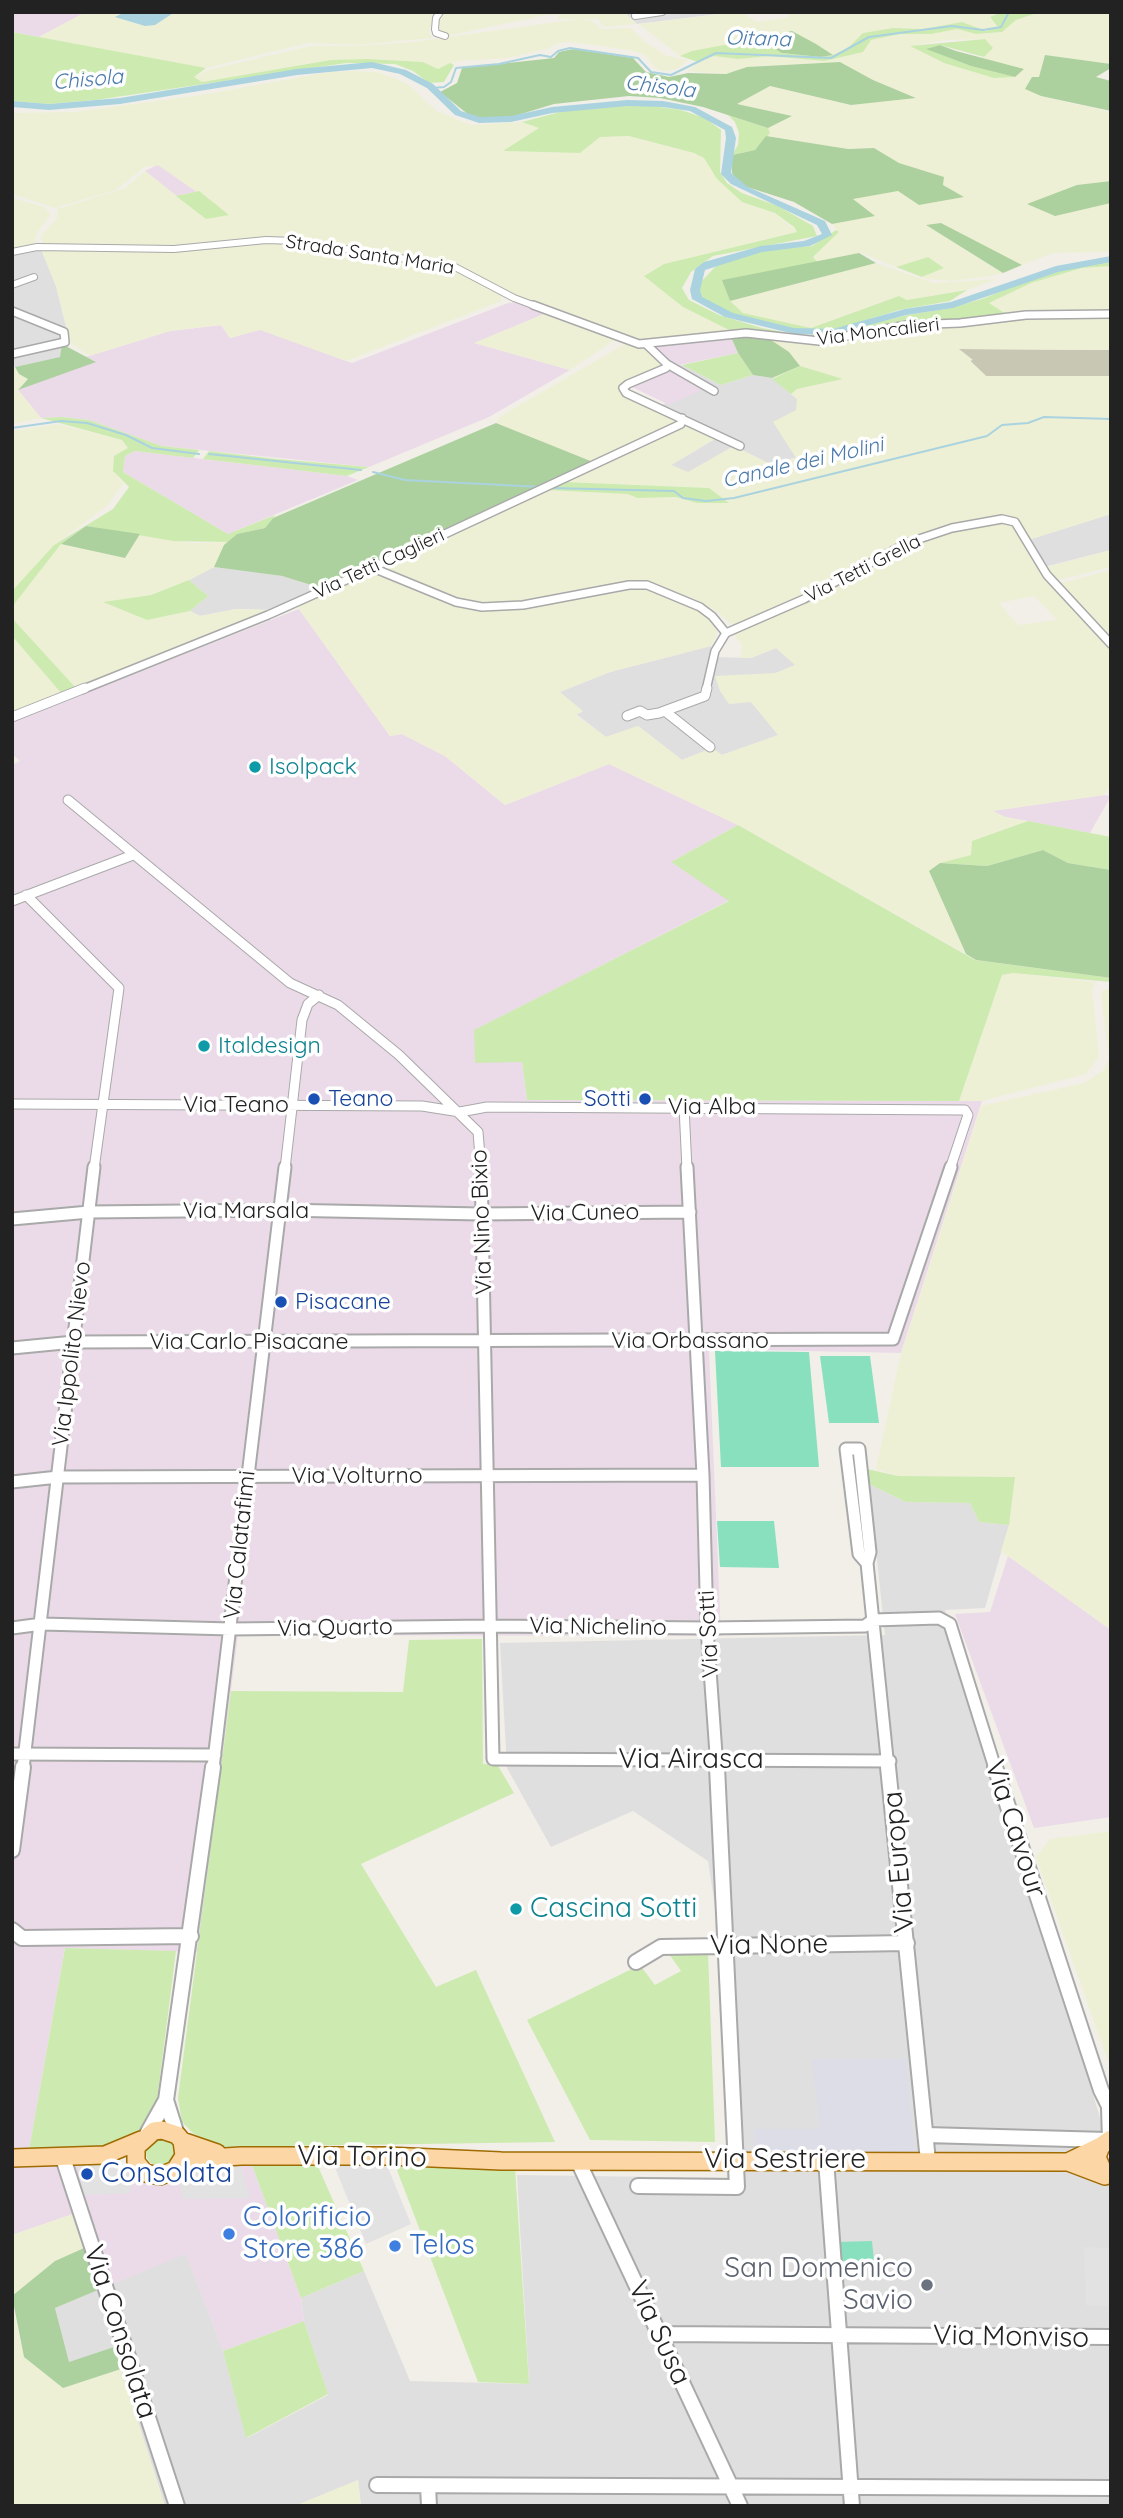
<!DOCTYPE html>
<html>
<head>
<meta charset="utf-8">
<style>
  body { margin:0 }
  #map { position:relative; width:1123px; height:2518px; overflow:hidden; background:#f2efe9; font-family:Quicksand,sans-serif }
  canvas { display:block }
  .frame { position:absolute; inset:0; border:14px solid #222; pointer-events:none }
</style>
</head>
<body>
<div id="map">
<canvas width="1123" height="2518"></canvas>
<div class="frame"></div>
</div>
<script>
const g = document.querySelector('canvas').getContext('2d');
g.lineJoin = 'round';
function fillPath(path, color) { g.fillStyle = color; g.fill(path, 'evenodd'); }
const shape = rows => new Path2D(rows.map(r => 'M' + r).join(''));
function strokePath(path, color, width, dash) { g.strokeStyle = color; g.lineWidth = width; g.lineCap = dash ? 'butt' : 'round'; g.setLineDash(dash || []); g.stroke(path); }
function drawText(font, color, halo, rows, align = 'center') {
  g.font = font + ' Quicksand,sans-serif'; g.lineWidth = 7; g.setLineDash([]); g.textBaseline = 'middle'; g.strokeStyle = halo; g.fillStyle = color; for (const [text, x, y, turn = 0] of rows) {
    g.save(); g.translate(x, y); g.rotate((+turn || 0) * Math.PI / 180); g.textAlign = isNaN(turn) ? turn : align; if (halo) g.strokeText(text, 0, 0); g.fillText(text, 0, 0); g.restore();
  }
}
fillPath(shape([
  [628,12,735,12,637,24,627,15],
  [41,249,56,286,67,331,62,344,61,357,15,367,12,366,12,254],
  [682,365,721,385,753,375,772,378,797,399,796,458,768,463,734,446,688,473,671,465,720,436,659,406,666,403,669,405,674,366],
  [1111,514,1111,550,1048,566,1042,563,1028,540],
  [214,567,282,576,321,588,274,610,236,609,200,616,190,611,208,596,189,580],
  [711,646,711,657,751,658,776,648,796,665,776,673,762,675,751,702,779,735,722,755,712,748,682,760,638,726,606,737,576,714,582,712,559,692,610,672],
  [869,1484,906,1502,970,1503,979,1522,1009,1525,985,1608,945,1610,1105,2134,1111,2182,1111,2506,361,2506,358,2480,295,2506,165,2506,114,2347,69,2363,55,2308,186,2253,223,2351,247,2438,328,2395,304,2321,301,2298,364,2271,410,2381,529,2384,517,2175,727,2178,717,1920,708,1861,633,1811,551,1847,507,1768,500,1643,885,1635]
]), '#e0dfdf');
fillPath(shape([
  [12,12,86,12,39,37,12,32],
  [157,165,163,167,199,191,176,196,145,171],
  [519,302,549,312,475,343,570,370,489,417,369,467,162,446,89,420,62,417,41,418,18,390,95,361,86,357,89,356,170,331,221,325,230,338,260,329,352,363,508,303],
  [730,335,738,353,674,366,652,346],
  [670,369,705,388,669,405,630,386],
  [135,451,347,476,358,480,228,534,123,472,125,456],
  [299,609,390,736,402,734,445,756,505,805,609,764,738,825,671,862,730,900,475,1030,522,1061,527,1100,982,1101,901,1353,709,1349,721,1636,238,1635,198,1952,65,1948,29,2150,12,2150,12,765,20,761,12,754,12,722],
  [1104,795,1111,796,1090,833,1005,817,992,811],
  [1008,1556,1111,1630,1111,1817,1034,1828,955,1614,990,1612],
  [12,2164,56,2165,73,2214,12,2235],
  [69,2164,126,2165,143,2179,163,2182,177,2178,193,2168,252,2165,301,2298,304,2321,223,2351,186,2254,110,2285]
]), '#ebdbe8');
fillPath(shape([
  [958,349,1111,350,1111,376,986,376]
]), '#c7c7b4');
fillPath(shape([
  [86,12,125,12,115,17,155,25,175,12,435,12,429,32,432,38,356,45,308,43,206,68,39,37],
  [442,12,628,12,627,15,637,24,605,27,597,19,581,20,592,21,602,29,631,28,645,42,667,56,688,60,677,69,666,71,656,69,645,55,629,50,572,42,559,43,547,49,508,58,458,61,438,69,423,62,367,59,331,60,202,82,194,77,208,70,311,46,358,46,413,42,578,19,558,19,559,14,547,15,446,36,436,31,440,27,437,24],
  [735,12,742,12,757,22,789,17,788,12,1001,12,990,17,998,26,986,31,962,22,923,29,893,28,863,33,847,49,833,55,792,31,680,56,639,24],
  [1040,12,1111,12,1111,64,1045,55,1039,78,1026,89,1041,96,1111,112,1111,181,1077,185,1055,216,1111,203,1111,252,1053,253,1022,265,941,223,927,226,1003,273,993,276,951,281,927,279,922,277,944,268,928,257,896,267,861,253,817,262,813,258,838,232,832,224,874,216,852,199,898,191,919,205,963,197,943,185,943,177,899,163,874,148,848,149,766,136,770,133,768,128,791,116,736,104,770,86,851,105,915,97,873,80,840,62,747,67,726,74,687,71,701,60,714,56,738,59,770,56,824,61,871,40,900,34,931,34,957,29,976,34,1001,32,1016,20],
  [985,39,992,48,984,57,944,63,911,46,944,40],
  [355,71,376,72,392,77,407,84,437,111,471,125,522,122,540,128,504,151,579,153,600,137,629,136,694,153,704,158,717,179,742,202,775,213,798,232,664,264,645,275,683,307,731,331,635,341,593,323,528,302,444,262,296,240,198,247,43,245,41,236,57,218,58,209,125,188,145,171,206,219,228,214,158,165,144,167,116,190,54,208,12,194,12,113,75,112,201,95,329,72],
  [12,198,44,207,51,214,38,232,33,245,12,251],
  [285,242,439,264,458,271,489,288,502,296,501,301,346,361,260,330,230,338,221,325,170,331,89,356,71,343,56,286,41,249,182,251],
  [876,263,934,283,998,279,967,290,907,300,899,296,811,328,743,313,730,301],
  [1111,266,1111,312,1006,314,989,303,1031,283,1082,268],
  [549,312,616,339,570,370,474,343],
  [1111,316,1111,350,959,349,973,360,970,361,986,376,1111,376,1111,514,1028,540,1017,518,1006,515,923,534,751,620,733,626,719,613,690,596,676,594,653,584,503,606,458,601,384,571,382,565,547,490,627,494,638,498,676,497,697,503,709,488,564,482,688,423,718,437,671,465,688,472,734,446,768,463,796,458,773,422,796,410,797,399,791,394,797,389,841,379,800,366,789,352,764,337,804,343,830,342,896,328,999,319],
  [625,344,643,347,663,366,622,384,619,388,622,392,678,420,675,425,593,462,496,423,499,417],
  [12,366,28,379,18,390,41,418,12,424],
  [58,424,122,440,129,448,113,470,123,484,106,507,54,545,12,591,12,431],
  [1001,520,1013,523,1045,580,1111,648,1111,785,1104,795,993,811,1005,817,1028,821,972,841,972,855,940,863,929,871,966,954,738,825,609,764,505,805,445,756,402,734,390,736,299,609,299,603,364,574,377,572,443,598,495,610,636,586,648,587,705,613,716,625,717,634,711,646,610,672,560,692,583,711,576,715,606,737,638,726,682,760,712,748,722,755,778,735,751,702,729,704,720,691,715,676,776,673,795,665,776,648,751,658,740,658,742,645,732,632,923,538],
  [1034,596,1057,620,1018,625,999,603],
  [140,534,193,543,228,542,214,567,189,580,151,595,104,602,147,620,190,611,200,616,236,609,269,610,250,620,76,688,12,618,12,607,61,544,125,558],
  [1111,550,1111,567,1054,581,1044,568],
  [1111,570,1111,640,1058,584],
  [12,636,62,694,12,714],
  [1013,973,1095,982,1092,990,1099,1057,1086,1074,982,1101,959,1101,1002,975],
  [1111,987,1111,1630,1001,1551,1009,1525,1015,1477,898,1476,876,1469,901,1353,981,1106,1084,1083,1104,1070,1109,1059,1101,992],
  [1111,1831,1111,2070,1036,1857,1050,1839],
  [73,2214,84,2248,55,2261,12,2296,12,2235],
  [12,2302,24,2357,63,2388,121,2369,165,2506,12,2506],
  [358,2480,361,2506,295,2506]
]), '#eef0d5');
fillPath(shape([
  [1001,12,1040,12,1016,20,1002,32,976,34,957,29,931,34,900,34,871,40,863,52,824,61,770,56,738,59,714,56,698,62,680,56,692,51,756,39,782,53,820,57,833,55,847,49,863,33,893,28,923,29,962,22,986,31,998,27,990,17],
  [12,32,206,68,194,77,202,82,331,60,367,59,423,62,438,69,450,63,454,65,444,82,429,83,413,71,395,64,346,63,96,100,49,104,12,101],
  [985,39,993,48,984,57,940,45,927,49,971,66,1015,77,994,78,944,63,910,46],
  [646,105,681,110,705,118,721,130,720,172,727,183,742,193,778,206,813,226,817,236,713,256,691,272,682,288,689,300,719,315,762,328,799,335,829,334,907,315,951,308,982,299,1032,279,1078,265,1107,261,1111,261,1111,266,1082,268,1031,283,989,303,1006,314,817,339,731,331,683,307,644,276,664,264,797,232,794,227,775,213,742,202,717,179,704,158,694,153,629,136,600,137,580,153,503,151,539,128,522,122,560,112,603,106],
  [728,115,768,128,770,133,755,150,732,155,738,145,739,133,735,122],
  [199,191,229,215,206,219,176,196],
  [836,230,839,232,813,257,817,262,723,280,730,301,743,313,811,328,899,296,907,300,967,290,950,301,899,310,837,329,810,331,780,327,733,314,701,300,699,284,715,267,738,256,765,250,812,246],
  [928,257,944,268,922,277,896,267],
  [738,353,753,375,721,385,682,365],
  [800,366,843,379,797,389,791,394,772,379],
  [62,417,89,420,162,446,199,450,193,458,135,451,125,456,123,472,228,534,275,515,265,528,237,534,228,542,173,541,86,526,61,544,12,607,12,591,54,545,113,509,129,487,113,471,114,456,128,448,122,440,41,418],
  [209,451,277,459,369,467,347,476,203,459],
  [564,482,709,488,729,503,697,503,676,497,638,498,627,494,547,490],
  [189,580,208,596,190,611,147,620,103,602,151,595],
  [12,618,76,688,62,694,12,636],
  [1028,821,1111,837,1111,870,1068,863,1043,850,987,866,940,863,971,855,972,841],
  [738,825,975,960,1111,978,1111,982,1013,973,1002,975,959,1101,527,1100,522,1062,475,1063,474,1030,729,901,671,862],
  [867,1469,898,1476,1015,1477,1009,1525,979,1522,970,1503,906,1502,869,1484],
  [482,1639,483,1764,497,1764,514,1793,361,1864,436,1987,476,1970,555,2142,221,2147,194,2134,182,2122,178,2098,231,1691,403,1692,409,1640],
  [65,1948,176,1951,156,2108,146,2125,131,2137,105,2146,29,2150],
  [667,1951,708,1951,715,2142,590,2140,527,2020,640,1965,655,1985,681,1971],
  '146 2152a15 15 0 1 1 30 0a15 15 0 1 1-30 0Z',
  [317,2164,364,2271,301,2298,252,2165],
  [395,2165,515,2168,529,2384,478,2382],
  [304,2321,328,2394,246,2438,223,2351]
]), '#cdebb0');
fillPath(shape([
  [792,31,816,44,833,55,820,57,782,53,756,39],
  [940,45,956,51,1024,69,1015,77,971,66,926,49],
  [573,49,633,58,646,72,669,77,688,73,726,74,747,67,840,62,873,80,916,98,851,105,770,86,737,104,792,116,768,128,703,107,660,98,629,96,554,104,508,118,490,120,469,115,440,92,457,83,462,68,554,58,559,52],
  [1045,55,1111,64,1111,68,1096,77,1111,81,1111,111,1041,96,1025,89,1032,77,1039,77],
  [766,136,848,149,874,148,899,163,944,177,943,185,964,197,919,205,898,191,853,199,875,216,832,224,794,202,741,185,732,173,732,155,755,150],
  [1111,181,1111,203,1055,216,1027,204,1077,185],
  [941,223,1022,265,1003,273,926,225],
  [859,253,876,263,730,301,722,280],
  [730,335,771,340,789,352,800,366,772,378,753,375,738,353],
  [62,344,96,362,18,390,28,379,19,374,15,367,60,357],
  [496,423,593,462,321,588,282,576,214,567,224,545,237,534,265,528,273,518],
  [86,526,140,534,125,558,61,544],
  [1043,850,1068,863,1111,870,1111,978,976,960,966,954,929,871,940,863,987,866],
  [84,2248,98,2290,55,2308,69,2362,114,2347,121,2369,63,2388,24,2357,12,2296,55,2261]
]), '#add19e');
fillPath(shape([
  [715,1351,809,1352,819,1467,721,1467],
  [820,1356,870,1356,879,1423,829,1423],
  [717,1521,774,1521,779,1568,720,1567],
  [872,2241,874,2261,838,2261,837,2242]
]), '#88e0be');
fillPath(shape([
  [386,2163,411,2224,366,2244,334,2165],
  [77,2164,126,2165,135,2172,130,2193,84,2195],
  [241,2166,250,2198,183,2199,177,2178,193,2168],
  [1084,2247,1110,2248,1111,2306,1086,2305]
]), '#e2e2e2');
fillPath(shape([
  [812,2059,906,2059,915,2154,756,2150,754,2129,820,2129]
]), '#dddde8');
fillPath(shape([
  [125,12,175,12,155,25,145,26,115,17]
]), '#aad3df');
strokePath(shape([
  [432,88,444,87,451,82,456,68,499,64,540,55,551,57,558,51,570,48,638,58,651,72,671,75,716,53,831,58,869,37,952,26,983,30,1001,27,1009,12],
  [12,428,61,421,87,423,126,435,152,448,199,454],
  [209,454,361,470],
  [373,472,405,480,541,487],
  [551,488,674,491,683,498,706,501,734,498,987,436,1002,425,1028,423,1044,417,1111,419]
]), '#aad3df', 2);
fillPath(shape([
  [372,62,406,70,433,84,461,111,480,117,511,116,552,107,627,100,663,101,695,107,732,127,736,138,731,173,748,187,825,221,832,235,810,246,762,252,705,270,700,290,702,297,733,313,794,328,833,329,905,309,951,302,1056,266,1111,256,1111,262,1058,272,953,308,906,315,833,335,794,334,725,317,692,299,690,290,695,269,704,262,761,246,804,241,822,234,817,225,731,184,721,174,726,138,725,130,690,111,663,107,627,106,552,113,511,122,479,123,455,115,427,88,400,74,372,68,297,75,120,104,49,110,12,107,12,101,49,104,120,98,297,69,372,62]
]), '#aad3df');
const minorFar4 = shape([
  [440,12,436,18,435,29,436,33,445,36],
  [635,16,662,12],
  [12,252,37,247,174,249,266,240,296,241,455,267,514,298,538,307],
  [12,285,34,277]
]);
const minorFar3 = shape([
  [533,305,639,344,746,333,819,341,907,325,960,323,1026,315,1111,314],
  [12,311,64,332,65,342,12,354],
  [646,344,667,364,666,368,628,384,623,388,626,393,740,446],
  [667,364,714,391],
  [373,568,456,602,482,607,523,605,629,585,647,585,700,607,712,616,726,633],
  [81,690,268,615,344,581,681,424,682,418],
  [706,690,715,651,726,633,804,599,907,543,952,528,1002,519,1015,522,1047,575,1111,644]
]);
const minorFar2 = shape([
  [666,712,710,747],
  [627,716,640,711,647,715,659,713,705,696,707,688],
  [12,717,85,688],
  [68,800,290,983,338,1005,399,1055,478,1132,481,1169],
  [26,895,119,988,94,1169],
  [12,901,133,855],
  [12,1104,422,1106,460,1112,487,1107,965,1110,968,1115,950,1169],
  [684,1107,687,1169],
  [285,1169,302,1020,308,1004,319,995]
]);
const minorFar1 = shape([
  [481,1167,493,1759,890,1761],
  [687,1167,703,1475,707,1628,717,1768],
  [12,1219,89,1212,280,1210,480,1214,690,1212],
  [12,1348,74,1342,893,1339,951,1167],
  [846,1449,859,1449,870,1552,867,1563,859,1554,846,1449],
  [12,1482,58,1477,703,1475],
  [867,1563,888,1768],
  [873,1620,939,1618,950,1624,995,1768],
  [12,1628,42,1624,231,1629,489,1626,707,1628,865,1626,873,1620],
  [12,1754,215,1755],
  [23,1768,94,1167],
  [213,1768,285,1167]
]);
const minor = shape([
  [888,1767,928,2161],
  [995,1767,1101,2090,1111,2110],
  [12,1850,23,1767],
  [12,1930,22,1938,191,1936],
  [636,1962,661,1947,907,1943],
  [166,2100,177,2135],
  [1109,2108,1110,2139],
  [147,2134,166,2100,213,1767],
  [926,2135,1107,2140],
  [63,2158,177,2506],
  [826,2160,852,2506],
  [578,2161,740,2506],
  [638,2186,737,2187,717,1767],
  [660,2334,1111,2337],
  [377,2485,1111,2488],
  [428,2486,429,2506]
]);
const major = shape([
  [162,2130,177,2135,182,2141,184,2156,175,2170,160,2176,145,2173,136,2162,136,2147,154,2131,162,2130],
  [182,2141,217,2153],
  [12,2158,105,2155,141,2140],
  [1068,2162,1101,2146],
  [180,2164,193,2159,241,2156,387,2156,501,2161,1068,2162,1105,2176],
  [1105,2176,1097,2157,1101,2146,1111,2139]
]);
strokePath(minorFar4, '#a9a9a9', 8);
strokePath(minorFar3, '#a9a9a9', 10);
strokePath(minorFar2, '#a9a9a9', 11);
strokePath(minorFar1, '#a9a9a9', 15);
strokePath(minor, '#a9a9a9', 18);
strokePath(major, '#a06b00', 20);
strokePath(minorFar4, '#fff', 6);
strokePath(minorFar3, '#fff', 7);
strokePath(minorFar2, '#fff', 9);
strokePath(minorFar1, '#fff', 11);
strokePath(minor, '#fff', 14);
strokePath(major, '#fcd6a4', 17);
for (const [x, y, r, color] of [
  [255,767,7,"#0f9aa8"],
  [204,1046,7,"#0f9aa8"],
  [314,1099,7,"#1a4fb4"],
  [645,1099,7,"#1a4fb4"],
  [281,1302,7,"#1a4fb4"],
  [516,1909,7,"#0f9aa8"],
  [87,2174,7,"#1a4fb4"],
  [229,2234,7,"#3f7fe0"],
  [395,2246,7,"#3f7fe0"],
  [927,2285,7,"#6b7280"]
]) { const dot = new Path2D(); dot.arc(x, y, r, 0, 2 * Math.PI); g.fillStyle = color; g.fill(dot); strokePath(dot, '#fff', 2.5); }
drawText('19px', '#222', '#fff', [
  ["Strada Santa Maria",370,255,9],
  ["Via Moncalieri",878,332,-7],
  ["Via Tetti Caglieri",379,564,-25],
  ["Via Tetti Grella",863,569,-27]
]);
drawText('italic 21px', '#4a7aab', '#fff', [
  ["Oitana",758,39,2],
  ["Chisola",88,80,-5],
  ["Chisola",660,87,7],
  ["Canale dei Molini",803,463,-13]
]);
drawText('23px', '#0d838f', '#fff', [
  ["Isolpack",269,767],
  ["Italdesign",218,1046]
], 'left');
drawText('23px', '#164399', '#fff', [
  ["Teano",328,1099],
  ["Sotti",631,1099,"right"],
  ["Pisacane",295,1302]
], 'left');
drawText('23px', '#222', '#fff', [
  ["Via Teano",236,1105],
  ["Via Alba",712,1107],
  ["Via Marsala",246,1211],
  ["Via Cuneo",585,1213,-1],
  ["Via Nino Bixio",482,1222,-92],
  ["Via Orbassano",690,1341],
  ["Via Carlo Pisacane",249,1342],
  ["Via Ippolito Nievo",72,1354,-83],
  ["Via Volturno",357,1476],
  ["Via Calatafimi",240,1545,-84],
  ["Via Nichelino",598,1627,1],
  ["Via Quarto",335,1628,-1],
  ["Via Sotti",709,1634,-93]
]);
drawText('28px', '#222', '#fff', [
  ["Via Airasca",691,1760],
  ["Via Cavour",1015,1829,72],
  ["Via Europa",899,1862,-95],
  ["Via None",769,1945,-1],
  ["Via Torino",362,2157,1],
  ["Via Sestriere",785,2160],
  ["Via Consolata",120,2332,72],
  ["Via Susa",659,2333,65],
  ["Via Monviso",1011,2337,1]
]);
drawText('28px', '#0d838f', '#fff', [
  ["Cascina Sotti",530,1909]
], 'left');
drawText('28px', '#164399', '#fff', [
  ["Consolata",101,2174]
], 'left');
drawText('28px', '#366cbe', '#fff', [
  ["Colorificio",243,2218],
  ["Store 386",243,2250],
  ["Telos",409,2246]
], 'left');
drawText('28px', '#5b616d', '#fff', [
  ["San Domenico",913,2269],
  ["Savio",913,2301]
], 'right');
</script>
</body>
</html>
